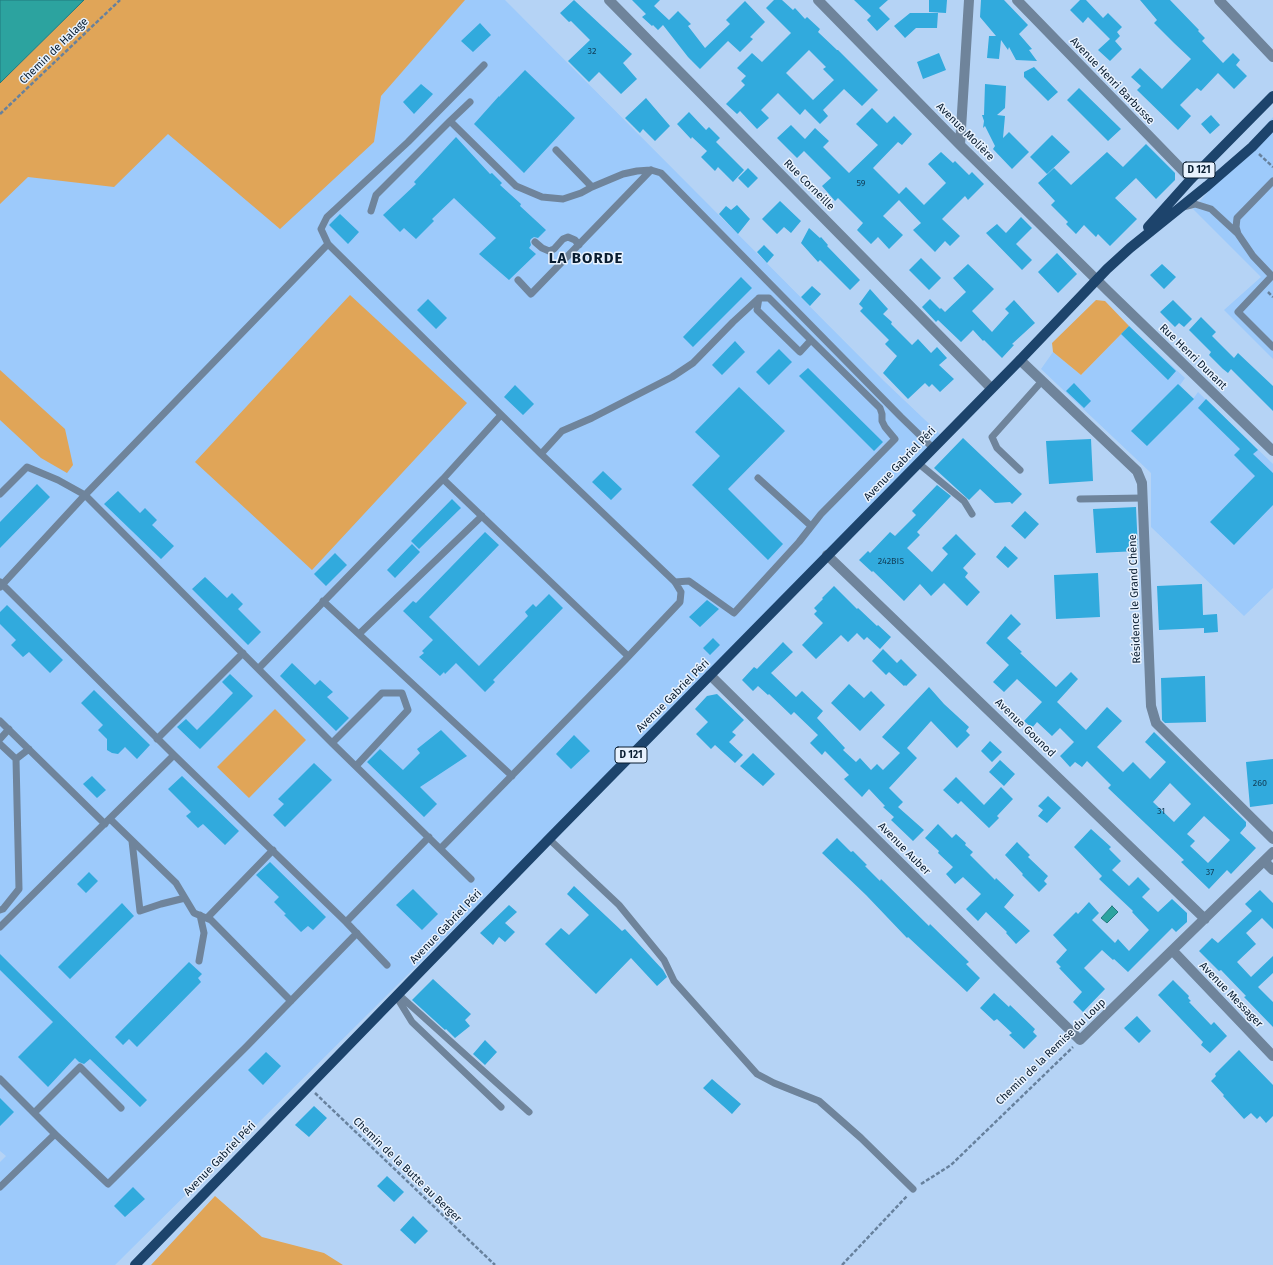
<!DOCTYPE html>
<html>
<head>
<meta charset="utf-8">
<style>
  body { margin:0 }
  canvas { display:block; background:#b5d3f5 }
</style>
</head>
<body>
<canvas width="1273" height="1265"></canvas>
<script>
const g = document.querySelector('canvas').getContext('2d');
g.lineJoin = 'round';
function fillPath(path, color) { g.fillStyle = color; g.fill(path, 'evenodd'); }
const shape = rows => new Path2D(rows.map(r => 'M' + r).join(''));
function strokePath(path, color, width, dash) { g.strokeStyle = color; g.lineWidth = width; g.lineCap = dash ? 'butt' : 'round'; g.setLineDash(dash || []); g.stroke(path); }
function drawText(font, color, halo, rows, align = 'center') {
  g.font = font + ' "Fira Sans",sans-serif'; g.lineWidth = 3; g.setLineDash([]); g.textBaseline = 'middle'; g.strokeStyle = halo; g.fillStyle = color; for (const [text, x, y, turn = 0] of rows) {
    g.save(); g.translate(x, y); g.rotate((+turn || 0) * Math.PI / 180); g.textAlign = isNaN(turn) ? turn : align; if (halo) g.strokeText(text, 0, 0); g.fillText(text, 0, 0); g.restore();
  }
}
fillPath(shape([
  [120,0,505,0,884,381,943,437,750,635,115,1265,0,1265,0,1162,6,1156,0,1151,0,114],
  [1273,117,1273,359,1224,310,1261,277,1193,209],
  [1129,326,1185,378,1180,385,1193,399,1198,392,1273,464,1273,588,1244,616,1151,527,1151,473,1041,369,1053,352,1081,375]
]), '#9dcafb');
fillPath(shape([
  [84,0,465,0,381,96,374,142,280,229,168,134,114,187,28,177,0,204,0,83],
  [350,295,467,403,312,570,195,462],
  [1096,300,1105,301,1129,326,1081,375,1053,352,1052,343],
  [0,370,65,429,73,465,67,473,41,458,0,420],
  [275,709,306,740,249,798,217,767],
  [215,1196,262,1237,324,1253,343,1265,151,1265]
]), '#e0a558');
const water = shape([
  [0,0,84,0,0,83,0,0],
  [1112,906,1118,912,1107,923,1101,918,1112,906]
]);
fillPath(water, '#2ca39f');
strokePath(water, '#217a7e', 1);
fillPath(shape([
  [574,0,632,54,623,63,637,79,621,94,599,72,589,82,568,61,590,40,571,21,569,22,560,13],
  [632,0,660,0,654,6,669,20,678,11,691,24,688,26,705,48,730,24,726,20,745,1,765,22,750,37,753,39,740,52,728,41,700,69,688,57,663,25,658,30,653,25,652,26,642,17,646,14],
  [774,0,782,0,793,10,795,8,805,19,807,17,820,29,818,32,837,50,838,50,878,90,862,106,844,89,823,110,828,116,820,124,805,109,800,115,778,93,761,110,769,118,757,129,740,111,737,114,726,104,745,85,741,81,746,76,737,68,752,53,762,62,791,33,766,8],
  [809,50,826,67,823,69,834,80,813,100,786,73],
  [854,0,888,0,879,8,890,19,877,31,867,20,871,16],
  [929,0,947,0,946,13,929,12],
  [981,0,1004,0,1028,25,1019,34,1032,49,1029,50,1037,61,1016,60,1009,47,1008,50,1001,40,999,59,987,58,989,36,996,36,980,17],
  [1080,0,1086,0,1103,18,1108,13,1122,27,1117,32,1120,36,1115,41,1122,49,1110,61,1098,50,1110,39,1088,17,1083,23,1070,10],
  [1140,0,1170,0,1199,30,1198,31,1205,38,1202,41,1223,63,1233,53,1240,60,1236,65,1247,76,1234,89,1218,73,1201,91,1197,88,1180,105,1191,116,1178,130,1137,90,1141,86,1131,77,1140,68,1162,89,1191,59,1174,43,1154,23,1157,20],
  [910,13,938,13,937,28,916,28,905,38,894,26],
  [480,23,491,35,473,52,461,41],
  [939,53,946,70,923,79,917,62],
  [1034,67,1058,92,1048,101,1024,77,1024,72],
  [525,70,575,118,524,173,474,124,499,96,499,97],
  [421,84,433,94,414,114,403,102],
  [985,84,1006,86,1005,108,997,115,1005,116,1003,138,1009,132,1029,152,1012,169,993,149,995,146,985,126,983,128,984,121,982,115,984,115],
  [1079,88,1121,129,1108,141,1067,100],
  [646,98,670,126,655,141,643,129,640,133,625,118],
  [872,108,887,123,894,116,912,134,902,145,898,142,873,168,899,194,906,187,924,205,946,183,928,164,941,152,953,163,955,161,969,175,972,172,984,184,968,200,965,196,942,219,960,236,950,246,945,241,935,252,913,230,921,223,899,200,883,216,903,235,889,249,878,237,871,244,857,230,863,223,838,198,835,201,822,186,831,178,804,151,797,158,777,138,791,125,805,139,815,128,829,141,823,147,849,173,878,145,856,124],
  [689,112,706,130,709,127,720,138,716,142,744,170,733,182,718,167,715,171,701,157,707,151,692,137,691,139,677,124],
  [1211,115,1220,125,1210,134,1201,124],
  [1052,135,1070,152,1047,174,1030,157],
  [456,137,490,174,492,173,502,183,500,185,521,204,520,206,546,230,538,238,534,237,531,239,530,241,531,245,529,248,536,254,509,280,479,254,496,238,454,198,432,219,434,221,416,239,404,228,400,232,383,215,416,184,414,182],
  [1146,144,1175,173,1175,180,1156,199,1136,178,1115,198,1137,219,1110,246,1098,234,1096,237,1084,225,1076,234,1066,224,1068,222,1051,205,1055,201,1038,183,1054,168,1071,185,1107,152,1123,167],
  [748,168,758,178,748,188,738,178],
  [780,201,801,221,791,233,784,227,777,234,762,219],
  [737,205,750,219,738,234,719,214,726,206,731,210],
  [340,214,359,232,348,244,329,225],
  [1021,217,1032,228,1016,244,1032,260,1022,270,986,233,997,224,1006,233],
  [809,228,820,238,821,237,828,245,827,246,860,280,850,290,820,260,818,262,801,243],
  [764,245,774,255,767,263,757,252],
  [1057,253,1077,274,1058,293,1038,272],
  [921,258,941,278,929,290,909,270],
  [968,264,994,289,972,311,992,332,1009,313,1005,309,1014,300,1035,323,1012,344,1014,345,1002,358,984,340,983,341,973,330,961,342,938,320,936,322,922,307,930,299,940,309,941,308,945,312,966,292,953,278],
  [1162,264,1176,277,1164,289,1150,275],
  [741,277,752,288,693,347,683,337],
  [812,286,821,294,810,306,801,297],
  [870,289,888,309,883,314,892,322,891,324,912,345,918,339,931,353,937,347,947,358,939,365,954,379,940,392,932,384,929,387,925,383,908,399,883,373,897,356,885,344,889,340,860,311,863,308,859,304],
  [428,299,447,318,436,329,417,310],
  [1173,300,1192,319,1184,327,1179,323,1175,327,1160,312],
  [1201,317,1216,332,1212,336,1234,358,1238,353,1273,386,1273,411,1231,369,1228,373,1223,369,1209,355,1211,352,1189,330],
  [1129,326,1176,371,1168,380,1121,334],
  [735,341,745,352,722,375,712,365],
  [779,349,792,362,769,385,756,372],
  [808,368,883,442,874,451,799,376],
  [1074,383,1091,401,1084,408,1066,391],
  [1178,384,1194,399,1147,446,1131,431],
  [515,385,534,404,523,415,504,397],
  [739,387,785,431,728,489,783,544,768,560,692,485,720,456,695,432],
  [1206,399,1258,450,1253,454,1273,473,1273,505,1234,545,1210,522,1255,476,1234,455,1240,449,1198,408],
  [963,438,1022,494,1012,504,1010,502,995,503,980,489,969,500,934,468],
  [1091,439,1093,481,1049,484,1046,441],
  [603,471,622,489,611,500,592,482],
  [37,484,50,497,0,548,0,522],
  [937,485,951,496,917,532,920,535,907,548,932,572,948,554,942,548,956,534,976,554,963,568,968,573,965,577,980,592,967,606,944,583,931,596,920,584,904,601,873,571,872,572,859,560,868,551,870,553,890,532,895,536,916,515,912,511],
  [118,491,140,513,145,508,157,520,152,525,174,546,161,559,104,504],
  [452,499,461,508,419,549,411,541],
  [1136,507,1138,551,1096,553,1093,509],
  [1025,511,1039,524,1025,539,1011,526],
  [485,532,499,545,429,617,479,666,528,616,525,612,533,604,536,607,549,594,563,608,493,680,495,682,485,692,456,663,445,674,444,672,440,676,419,657,424,653,422,651,433,640,403,611,413,601,416,603],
  [412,544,420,552,395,578,387,570],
  [1005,546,1018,558,1008,568,996,557],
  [335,553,347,565,326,586,314,574],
  [1098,573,1100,617,1056,619,1054,575],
  [205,577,227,598,232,593,243,604,238,609,261,632,248,645,192,589],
  [1202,584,1203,615,1217,614,1218,632,1204,633,1204,628,1159,630,1157,586],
  [834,586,857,609,858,608,877,626,878,625,891,637,880,649,867,637,864,640,857,633,848,642,841,635,816,659,802,645,823,623,814,614,817,611,814,608,823,599,822,598],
  [707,600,719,609,700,627,689,617],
  [7,605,63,660,50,673,29,652,23,657,11,645,16,640,0,624,0,612],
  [1011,614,1021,624,1007,638,1022,652,1020,653,1056,687,1071,672,1078,679,1057,702,1086,730,1107,707,1122,721,1097,747,1123,772,1133,762,1150,779,1166,762,1145,742,1154,732,1246,822,1246,826,1240,833,1256,848,1231,874,1227,870,1209,889,1181,862,1184,860,1108,788,1111,785,1087,761,1082,767,1075,762,1070,767,1060,756,1074,742,1060,728,1052,736,1037,722,1032,728,1024,721,1042,702,1017,679,1004,692,993,682,1009,665,986,643],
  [1170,783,1191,804,1174,822,1153,802],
  [1204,816,1230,840,1208,863,1190,846,1195,841,1187,834],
  [713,638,720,645,710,655,703,648],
  [783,642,793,652,771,673,796,697,802,691,823,711,817,718,845,748,843,750,856,762,860,758,871,770,877,764,883,770,900,753,882,737,929,687,944,704,969,727,966,731,970,735,957,748,931,721,907,748,917,758,889,788,903,802,898,807,924,830,913,841,891,820,894,817,883,807,885,806,869,789,862,797,844,779,849,775,825,751,822,755,810,743,818,735,794,712,791,715,769,694,768,695,758,686,753,691,742,680,754,667,757,669],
  [883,649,897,663,901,659,917,675,906,686,905,685,904,686,889,672,886,675,872,661],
  [292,663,315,685,320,680,333,692,327,697,349,718,336,731,280,676],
  [230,674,253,696,200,749,177,727,186,719,197,730,214,713,233,693,222,682],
  [1205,676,1206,722,1165,723,1162,720,1161,678],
  [849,684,864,698,871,691,885,705,860,731,831,703],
  [94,690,150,745,137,759,125,747,118,754,112,753,107,750,107,739,98,730,103,725,81,703],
  [717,694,744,720,732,732,736,735,729,742,743,755,735,763,715,745,711,749,696,734,708,722,695,709,707,696],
  [441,730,467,756,420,787,437,804,424,817,367,762,380,749,403,770,420,753,417,749],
  [574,735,590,751,571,769,556,754],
  [990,741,1002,752,992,762,981,751],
  [753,753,775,774,763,786,740,766],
  [1273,759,1273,804,1250,807,1246,762],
  [1000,760,1015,774,1004,786,989,772],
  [314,763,332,780,285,827,273,815,284,804,278,799],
  [92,776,106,790,97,798,83,784],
  [182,776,239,831,225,845,203,824,198,828,186,816,191,812,168,789],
  [956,777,984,805,1001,787,1013,799,997,816,999,818,989,828,961,801,958,804,943,790],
  [1048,796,1061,808,1047,823,1038,816,1043,810,1038,806],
  [938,824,952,838,956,834,966,843,965,845,973,852,970,855,995,880,996,878,1014,895,1004,907,1030,931,1016,944,1006,933,1007,932,986,912,978,921,966,909,981,894,963,877,955,884,946,874,953,867,938,853,939,851,925,838],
  [1091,829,1111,847,1109,849,1121,861,1112,870,1129,886,1138,877,1150,889,1142,897,1158,912,1172,899,1187,913,1187,922,1176,932,1172,928,1128,972,1114,959,1113,960,1102,950,1084,968,1105,989,1083,1012,1073,1002,1082,992,1059,968,1061,967,1056,962,1067,950,1053,935,1076,912,1078,914,1089,902,1099,913,1092,920,1115,943,1118,939,1129,951,1149,930,1132,912,1133,911,1099,879,1102,876,1074,847],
  [837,838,851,852,853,851,867,865,865,866,880,881,881,879,929,926,930,924,969,962,966,964,980,978,967,992,908,937,907,938,866,895,822,853],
  [1017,842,1030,855,1028,857,1048,876,1044,881,1047,884,1039,892,1022,875,1023,874,1005,855],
  [270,862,326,917,313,930,308,926,301,932,284,915,286,914,274,902,279,897,256,875],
  [89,872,98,881,86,893,77,884],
  [574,886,622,931,625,929,663,970,667,977,657,986,631,958,596,994,545,944,561,928,569,935,589,915,567,894],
  [413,889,438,914,422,930,396,905],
  [1260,890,1273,903,1273,929,1262,918,1246,933,1256,944,1237,962,1251,977,1273,956,1273,973,1258,987,1273,1002,1273,1027,1244,997,1246,996,1221,970,1219,971,1199,951,1212,938,1218,943,1252,911,1245,904],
  [122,903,134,916,70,979,58,967],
  [509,905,517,912,505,923,515,932,505,942,499,937,493,945,480,933],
  [0,954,147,1100,140,1107,90,1059,84,1064,79,1062,75,1058,48,1087,18,1057,53,1022,0,970],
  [189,962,202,974,198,978,201,982,137,1047,129,1039,123,1045,115,1037],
  [433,979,471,1014,465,1020,470,1026,455,1038,446,1029,445,1030,412,1000],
  [1173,980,1189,996,1188,998,1191,1001,1189,1002,1211,1025,1214,1022,1227,1036,1210,1053,1201,1045,1203,1042,1158,995],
  [994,993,1009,1007,1010,1005,1035,1029,1033,1032,1037,1036,1024,1049,1009,1035,1012,1033,997,1019,994,1021,980,1008],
  [1137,1016,1151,1031,1139,1043,1124,1028],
  [485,1040,497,1052,485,1065,473,1054],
  [1239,1050,1273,1085,1273,1116,1266,1123,1260,1116,1257,1119,1251,1113,1244,1119,1223,1096,1224,1095,1211,1081,1216,1076,1215,1074],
  [266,1052,281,1066,263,1085,248,1070],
  [712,1079,741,1104,732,1114,703,1088],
  [0,1098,14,1112,0,1126],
  [314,1106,327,1118,309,1137,295,1125],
  [387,1176,404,1192,394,1202,377,1186],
  [133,1187,145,1199,125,1217,114,1206],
  [413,1216,428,1231,415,1244,400,1230]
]), '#31aadd');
strokePath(shape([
  [0,114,120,0],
  [1259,154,1273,167],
  [1268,292,1273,297],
  [315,1093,495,1265],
  [921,1184,951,1165,1073,1047],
  [842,1265,907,1196]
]), '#67819d', 2.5, [4, 2]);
strokePath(shape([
  [450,121,470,102],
  [556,150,592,187,623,174,637,171,651,170,661,173,901,417,933,448],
  [1273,181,1237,218,1236,227,1238,234,1253,256,1272,276,1238,312,1273,347],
  [1183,207,1195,204,1211,209,1237,233],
  [371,211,376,195,450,121,516,186,542,197,563,199,581,193,592,187],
  [535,242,542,248,549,251,554,249,563,239,568,237,575,240,579,245],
  [518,280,531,294,651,170],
  [541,454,562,431,592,418,672,377,693,363,733,322,759,298,769,298,811,340,800,352,757,310,759,298],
  [918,463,964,501,972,514],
  [1020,470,997,448,992,437,1042,381],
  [758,478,811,526],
  [443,479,628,656],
  [0,494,27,467,58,480,85,495,332,743,471,879],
  [1080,499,1143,498],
  [0,582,174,755,346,922,387,965],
  [675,582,689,581,734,613,799,542,821,514,895,439,885,427,882,421,882,414,880,408,811,340],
  [0,587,85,495,328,244],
  [323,601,512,776],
  [359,634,482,516],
  [259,668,443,479,501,415],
  [0,721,105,824],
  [0,739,9,729],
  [157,739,243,653],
  [332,743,382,693,402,693,408,710,356,766],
  [0,744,16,759,19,889,3,909,0,910],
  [16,759,29,749],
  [110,819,176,883,194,913,211,920,291,1001],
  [549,839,619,905,664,960,674,981,757,1074,774,1083,819,1101,861,1138,913,1189],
  [132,841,140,911,161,904,185,898],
  [441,848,625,660,680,602,681,592,675,582,541,454,328,244,321,229,327,217,408,142,484,65],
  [207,918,273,850],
  [346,922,429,837],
  [0,927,174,755],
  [199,961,204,933,200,915],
  [398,994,529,1112],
  [396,996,412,1022,501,1107],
  [0,1079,55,1134,108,1184,247,1046,357,933],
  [34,1113,80,1067,121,1108],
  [0,1187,55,1134]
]), '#6f849b', 7);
strokePath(shape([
  [609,0,991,388],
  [818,0,960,145,1109,292,1273,451],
  [1017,0,1191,179],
  [1219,0,1273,57],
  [960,145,969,0],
  [1020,360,1137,471,1142,483,1151,706,1156,723,1273,839],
  [827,555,1205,919],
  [710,675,1080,1040,1273,852],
  [1264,861,1273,870],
  [1173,951,1273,1056]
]), '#6f849b', 10);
strokePath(shape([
  [1148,227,1191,179,1273,96],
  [135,1265,549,839,1020,360,1107,269,1130,248,1207,186,1252,147,1273,125]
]), '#1d446c', 10);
drawText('9px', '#12405b', null, [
  ["32",592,51],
  ["59",861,183],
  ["242BIS",891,561],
  ["260",1260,783],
  ["31",1161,811],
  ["37",1210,872]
]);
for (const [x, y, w] of [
  [1199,170,32],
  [631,755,32]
]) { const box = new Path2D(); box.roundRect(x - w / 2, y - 8, w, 16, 3); g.fillStyle = '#e8f2fe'; g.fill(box); strokePath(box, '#081c30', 1); }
drawText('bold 10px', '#081c30', null, [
  ["D 121",1199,170],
  ["D 121",631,755]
]);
drawText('11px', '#081c30', '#e8f2fe', [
  ["Chemin de Halage",54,51,-44],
  ["Avenue Henri Barbusse",1112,81,46],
  ["Avenue Molière",965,132,45],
  ["Rue Corneille",809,185,45],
  ["Rue Henri Dunant",1193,357,44],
  ["Avenue Gabriel Péri",900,464,-46],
  ["Résidence le Grand Chêne",1135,599,-92],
  ["Avenue Gabriel Péri",673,696,-45],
  ["Avenue Gounod",1025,728,44],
  ["Avenue Auber",904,849,45],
  ["Avenue Gabriel Péri",446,927,-46],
  ["Avenue Messager",1231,995,46],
  ["Chemin de la Remise du Loup",1051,1052,-44],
  ["Avenue Gabriel Péri",220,1159,-46],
  ["Chemin de la Butte au Berger",407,1170,44]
]);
g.letterSpacing = '1px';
drawText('bold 15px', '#081c30', '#e8f2fe', [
  ["LA BORDE",586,259]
]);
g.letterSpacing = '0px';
</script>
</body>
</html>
